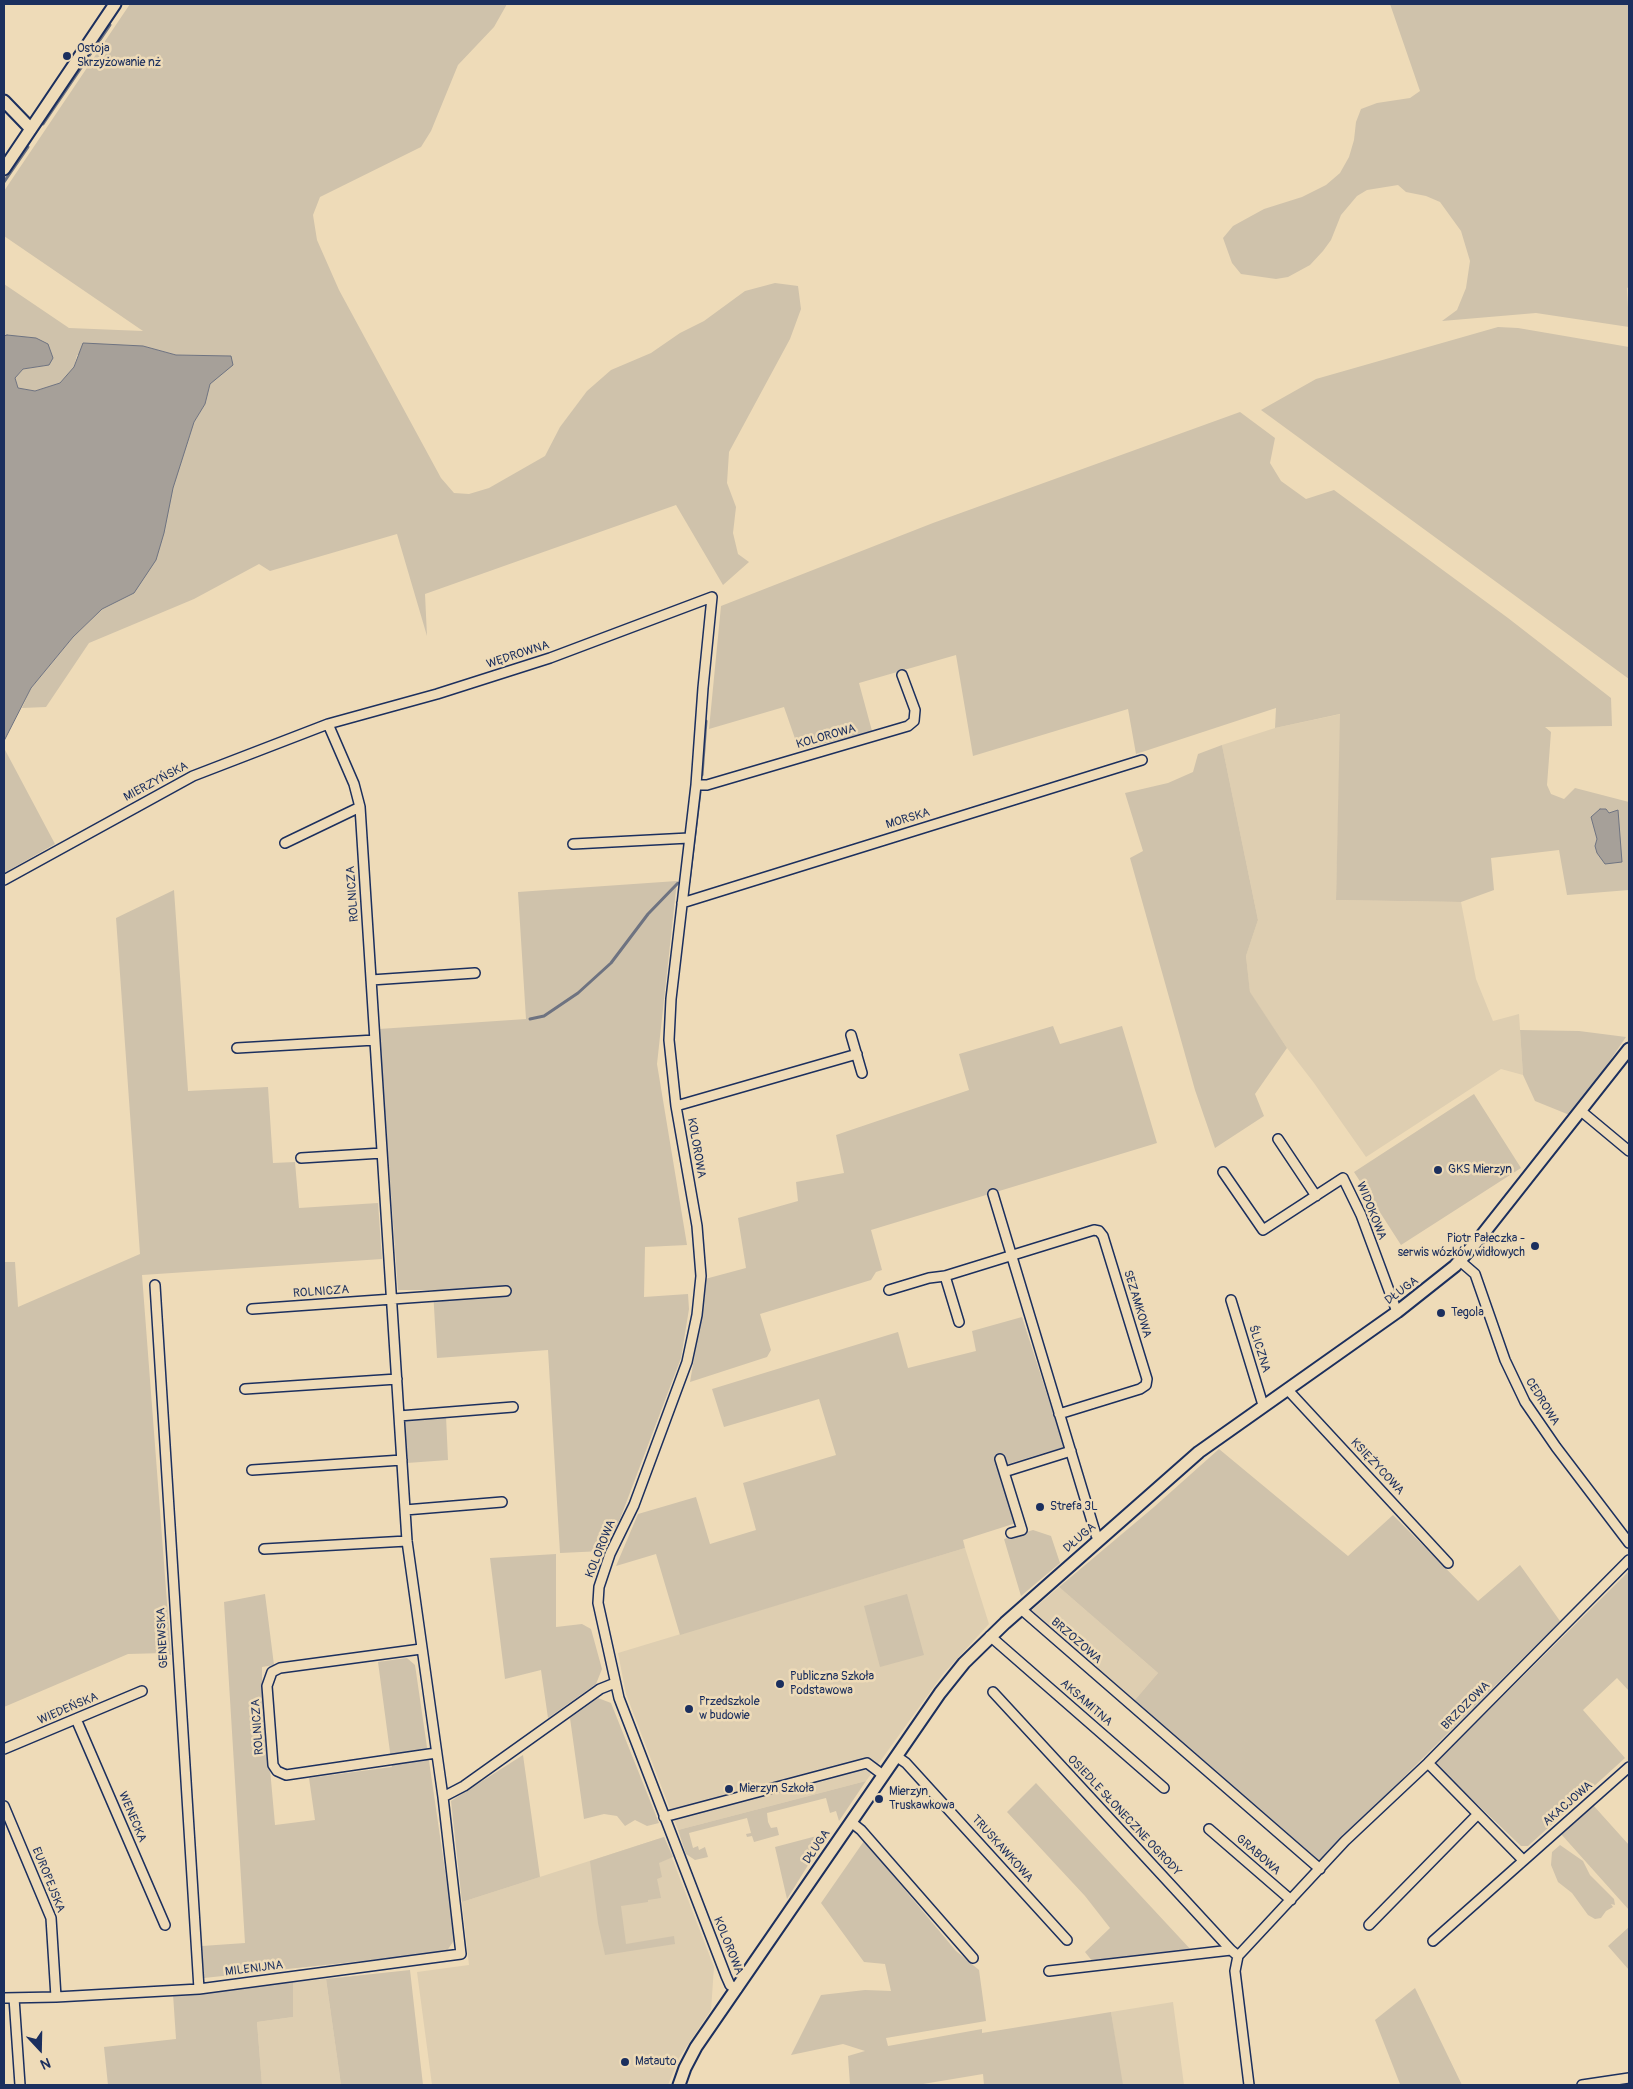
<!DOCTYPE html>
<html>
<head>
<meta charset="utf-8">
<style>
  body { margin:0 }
  #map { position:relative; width:1633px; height:2089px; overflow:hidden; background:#eedbb8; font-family:Pangolin,sans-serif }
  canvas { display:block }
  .frame { position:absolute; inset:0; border:5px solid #1b2f5e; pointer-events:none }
  .north { position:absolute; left:15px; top:2024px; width:50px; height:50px; -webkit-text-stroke:4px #eedbb8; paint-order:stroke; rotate:159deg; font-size:14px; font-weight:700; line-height:20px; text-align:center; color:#1b2f5e }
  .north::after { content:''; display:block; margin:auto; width:18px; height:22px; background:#1b2f5e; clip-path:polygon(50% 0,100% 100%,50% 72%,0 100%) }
</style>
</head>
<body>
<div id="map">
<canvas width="1633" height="2089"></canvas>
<div class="frame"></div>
<div class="north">N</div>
</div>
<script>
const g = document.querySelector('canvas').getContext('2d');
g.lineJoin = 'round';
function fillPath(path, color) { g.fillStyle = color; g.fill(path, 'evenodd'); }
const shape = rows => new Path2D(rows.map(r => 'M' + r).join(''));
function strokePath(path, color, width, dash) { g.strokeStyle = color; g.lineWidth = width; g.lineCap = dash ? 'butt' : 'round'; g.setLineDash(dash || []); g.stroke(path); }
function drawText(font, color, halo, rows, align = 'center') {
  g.font = font + ' Pangolin,sans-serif'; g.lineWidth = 5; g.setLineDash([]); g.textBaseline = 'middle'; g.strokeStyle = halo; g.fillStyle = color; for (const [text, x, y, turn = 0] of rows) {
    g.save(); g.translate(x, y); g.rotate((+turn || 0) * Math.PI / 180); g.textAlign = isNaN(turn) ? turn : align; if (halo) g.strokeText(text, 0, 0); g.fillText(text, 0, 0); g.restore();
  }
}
fillPath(shape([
  [1341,714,1336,900,1461,902,1476,979,1493,1021,1519,1014,1523,1075,1501,1069,1366,1157,1314,1083,1287,1048,1250,993,1246,956,1258,920,1222,745,1275,728],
  [965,1548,989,1624,943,1674,866,1781,678,1830,626,1694,618,1653],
  [1059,1587,1158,1673,1128,1708,1024,1617],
  [664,1837,714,1967,711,2010,679,2058,668,2085,432,2085,417,1972,469,1965,462,1902],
  [326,1979,341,2085,262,2085,257,2022,293,2017,293,1982],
  [1173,2002,1184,2085,1122,2085,1111,2012]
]), '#deceb1');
fillPath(shape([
  [130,4,507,4,494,27,458,65,431,131,421,147,320,197,313,215,317,240,339,290,441,478,454,493,469,494,489,488,545,456,560,427,587,391,611,370,651,353,680,333,704,321,745,291,775,283,798,286,801,309,790,339,729,452,727,483,736,507,733,533,738,554,749,562,723,585,676,505,425,594,427,636,397,534,270,571,259,564,194,599,89,643,46,707,22,708,31,688,73,637,102,609,134,593,194,422,205,404,210,383,231,356,176,355,143,346,77,355,74,367,60,383,35,391,18,388,15,378,23,369,49,365,36,338,4,336,4,284,69,328,143,331,4,236,4,191],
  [1390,4,1629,4,1629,287,1627,288,1629,327,1536,313,1442,321,1457,310,1466,288,1470,261,1461,231,1440,202,1426,196,1406,192,1398,185,1367,190,1357,196,1341,215,1331,240,1323,251,1310,265,1288,277,1276,279,1241,274,1232,263,1223,238,1233,226,1264,209,1302,197,1326,185,1340,173,1349,157,1354,140,1356,122,1361,109,1377,103,1410,98,1420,91],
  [1498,327,1518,328,1629,347,1629,679,1261,410,1316,379],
  [1240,412,1275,438,1270,463,1281,481,1306,499,1334,490,1508,618,1611,698,1612,726,1545,727,1551,732,1547,785,1551,794,1564,799,1575,788,1629,802,1629,890,1567,895,1559,850,1491,858,1494,890,1461,902,1336,900,1340,714,1275,728,1276,708,1136,754,1128,709,973,756,956,655,859,683,872,731,799,750,784,707,709,729,721,606,933,523],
  [1222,745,1258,920,1246,956,1250,992,1287,1048,1255,1094,1264,1116,1215,1148,1195,1090,1130,858,1143,851,1125,793,1168,783,1193,772,1198,754],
  [4,748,55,844,4,873],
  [677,881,657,1064,687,1245,645,1247,644,1297,688,1294,689,1309,681,1358,620,1519,603,1551,560,1553,548,1350,437,1358,433,1290,398,1290,379,1029,526,1019,518,892],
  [174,890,188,1091,268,1087,273,1163,295,1162,299,1208,378,1203,382,1259,142,1275,171,1655,165,1653,128,1654,4,1707,4,1262,15,1262,18,1307,140,1254,116,918],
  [1053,1026,1060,1044,1122,1026,1157,1143,871,1230,882,1270,876,1272,871,1280,760,1314,771,1350,767,1357,690,1382,705,1295,705,1279,746,1268,738,1218,798,1201,796,1182,844,1173,836,1135,969,1090,959,1054],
  [1520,1030,1579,1031,1626,1037,1572,1116,1535,1101,1523,1075],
  [1474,1094,1521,1168,1401,1245,1354,1172],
  [1022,1317,1064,1447,998,1467,1016,1523,963,1540,965,1548,680,1635,656,1554,616,1566,638,1514,696,1497,710,1544,756,1530,743,1483,836,1455,819,1399,724,1427,712,1389,898,1332,908,1368,976,1351,972,1331],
  [446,1416,448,1460,407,1463,405,1419],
  [1219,1449,1348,1556,1393,1515,1478,1601,1520,1565,1560,1621,1312,1869,1128,1708,1158,1673,1059,1587,1154,1507],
  [1033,1530,1051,1536,1060,1563,1021,1596,1004,1539],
  [556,1554,556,1627,582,1624,591,1629,602,1669,596,1684,548,1718,541,1670,505,1679,490,1558],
  [1629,1571,1629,1691,1617,1678,1583,1710,1625,1758,1528,1846,1521,1846,1435,1764],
  [265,1594,274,1665,262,1667,262,1679,275,1825,315,1820,309,1778,392,1767,378,1662,407,1658,415,1665,455,1939,446,1952,204,1978,202,1946,245,1943,224,1602],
  [907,1594,924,1655,880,1667,864,1606],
  [598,1698,611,1703,659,1823,647,1826,635,1820,625,1826,617,1816,604,1814,584,1819,570,1718],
  [523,1755,540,1877,462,1902,451,1801],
  [866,1781,839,1821,836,1811,830,1813,826,1798,767,1813,768,1822,771,1828,777,1827,779,1835,754,1842,752,1836,747,1837,746,1834,751,1833,747,1818,689,1833,693,1848,698,1846,699,1850,705,1847,708,1857,695,1860,686,1854,678,1830],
  [1036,1783,1192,1951,1093,1962,1085,1952,1110,1928,1085,1896,1007,1812],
  [1593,1805,1629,1845,1629,1910,1561,1834],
  [828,1833,787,1899,775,1847],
  [664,1837,673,1857,659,1863,662,1877,657,1879,661,1898,648,1900,648,1902,621,1906,626,1944,674,1936,675,1944,605,1955,598,1923,590,1861],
  [864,1841,956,1951,979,1970,986,2021,886,2038,888,2046,982,2029,982,2033,1111,2012,1123,2085,984,2085,983,2074,917,2085,850,2085,848,2056,865,2051,843,2044,791,2055,821,1995,865,1990,891,1991,885,1964,864,1962,821,1903],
  [1560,1845,1583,1861,1590,1875,1614,1899,1615,1905,1611,1904,1613,1907,1606,1911,1601,1918,1595,1919,1588,1915,1572,1893,1558,1882,1551,1865,1552,1852],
  [1629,1927,1629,1970,1608,1946],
  [410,1970,423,2085,341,2085,326,1979],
  [293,1982,293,2017,257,2022,262,2085,108,2085,104,2047,176,2039,173,1994],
  [1415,1988,1462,2085,1396,2085,1400,2084,1375,2020]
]), '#cfc2ab');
const water = shape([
  [7,335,36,338,48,344,53,358,49,365,23,369,15,378,18,388,35,391,60,383,74,367,83,343,143,346,176,355,231,356,233,365,210,384,205,404,194,422,173,488,164,533,156,560,134,593,102,609,73,637,31,688,4,741,4,336,7,335],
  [1600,809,1606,809,1609,813,1618,810,1622,862,1605,864,1597,853,1595,846,1597,839,1591,817,1600,809]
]);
fillPath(water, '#a6a099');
strokePath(water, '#6e7381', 1);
strokePath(shape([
  [43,124,110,25],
  [4,182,28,147],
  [702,775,706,721],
  [689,882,700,792],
  [530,1019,544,1016,578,993,611,963,648,914,678,883]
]), '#6e7381', 3);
const minor = shape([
  [696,785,707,785,908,726,914,721,915,710,902,675],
  [285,843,360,807],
  [573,844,689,838],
  [4,880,193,776,328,724,437,694,550,658,712,597,703,688,696,785,671,999,669,1040,676,1106,697,1226,701,1276,697,1315,687,1362,634,1505,610,1554,599,1587,598,1603,619,1698,726,1976,730,1985,737,1989],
  [682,903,1142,760],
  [371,980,475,973],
  [851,1035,862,1073],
  [237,1048,375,1040],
  [676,1106,857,1054],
  [1581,1111,1629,1151],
  [1278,1139,1316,1196],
  [301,1158,382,1153],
  [1223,1172,1263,1230,1343,1178,1361,1215,1397,1312],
  [993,1194,1096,1535,1100,1539],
  [1460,1261,1475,1274,1505,1360,1525,1402,1556,1447,1629,1543],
  [945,1276,959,1322],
  [155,1285,199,1989],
  [889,1290,929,1278,945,1276,1094,1230,1099,1231,1103,1236,1147,1379,1146,1385,1140,1389,1059,1414],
  [1231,1300,1263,1405],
  [252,1309,506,1291],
  [245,1389,397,1379],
  [1287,1389,1448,1563],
  [399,1416,513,1407],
  [1000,1459,1022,1530,1011,1533],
  [252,1470,402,1460],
  [1004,1472,1071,1451],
  [405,1510,502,1502],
  [264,1549,407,1541],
  [1021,1609,1320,1869],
  [990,1636,1164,1788],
  [421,1649,280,1668,272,1672,267,1686,273,1765,277,1771,286,1775,436,1753],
  [993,1692,1231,1950,1238,1956],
  [76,1719,165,1925],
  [4,1749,142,1691],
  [896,1756,906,1763,1067,1940],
  [1428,1763,1523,1860],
  [443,1797,464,1786,600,1689,615,1683],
  [4,1806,51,1918,56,1997],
  [664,1817,867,1763,883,1775],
  [851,1822,861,1830,973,1958],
  [1209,1829,1291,1900],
  [1369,1925,1478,1814],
  [1433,1941,1629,1767],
  [1049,1971,1231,1950],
  [4,1998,56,1997,199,1989,461,1954,443,1797,407,1541,360,807,354,784,328,724],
  [14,1998,20,2085],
  [1249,2085,1235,1971,1238,1956,1345,1841,1428,1763,1629,1560],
  [1582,2085,1629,2078]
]);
const tertiary = shape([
  [4,101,31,129],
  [4,169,115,4],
  [679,2085,685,2068,696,2047,940,1693,964,1663,1005,1623,1199,1452,1397,1312,1455,1266,1479,1239,1629,1049]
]);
strokePath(minor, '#1b2f5e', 12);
strokePath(tertiary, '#1b2f5e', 15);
strokePath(minor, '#eedbb8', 9);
strokePath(tertiary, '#eedbb8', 11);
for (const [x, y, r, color] of [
  [67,56,5,"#1b2f5e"],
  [1438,1170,5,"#1b2f5e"],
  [1535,1246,5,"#1b2f5e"],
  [1441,1313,5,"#1b2f5e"],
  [1040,1507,5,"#1b2f5e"],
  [780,1684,5,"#1b2f5e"],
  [689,1709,5,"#1b2f5e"],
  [729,1789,5,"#1b2f5e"],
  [879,1799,5,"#1b2f5e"],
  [625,2062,5,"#1b2f5e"]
]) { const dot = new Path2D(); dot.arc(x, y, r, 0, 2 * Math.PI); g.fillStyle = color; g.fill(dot); strokePath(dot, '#eedbb8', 2); }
drawText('12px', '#1b2f5e', '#eedbb8', [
  ["Ostoja",77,49],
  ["Skrzyżowanie nż",77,63],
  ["GKS Mierzyn",1448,1170],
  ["Piotr Pałeczka -",1525,1239,"right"],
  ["serwis wózków widłowych",1525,1253,"right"],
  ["Tegola",1451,1313],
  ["Strefa 3L",1050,1507],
  ["Publiczna Szkoła",790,1677],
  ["Podstawowa",790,1691],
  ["Przedszkole",699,1702],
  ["w budowie",699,1716],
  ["Mierzyn Szkoła",739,1789],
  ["Mierzyn",889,1792],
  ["Truskawkowa",889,1806],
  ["Matauto",635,2062]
], 'left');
drawText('12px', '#1b2f5e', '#eedbb8', [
  ["WĘDROWNA",518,655,-18],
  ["KOLOROWA",826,737,-16],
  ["MIERZYŃSKA",156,782,-28],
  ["MORSKA",908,819,-17],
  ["ROLNICZA",353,894,-94],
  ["KOLOROWA",696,1148,80],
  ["WIDOKOWA",1371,1211,68],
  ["DŁUGA",1402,1291,-37],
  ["ROLNICZA",321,1292,-4],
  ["SEZAMKOWA",1137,1304,73],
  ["ŚLICZNA",1259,1349,73],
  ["CEDROWA",1542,1402,58],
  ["KSIĘŻYCOWA",1377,1467,47],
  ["DŁUGA",1080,1538,-41],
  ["KOLOROWA",601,1549,-68],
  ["GENEWSKA",163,1638,-93],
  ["BRZOZOWA",1076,1641,41],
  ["AKSAMITNA",1086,1703,41],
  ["BRZOZOWA",1466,1706,-45],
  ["WIEDEŃSKA",68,1709,-23],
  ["ROLNICZA",258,1727,-94],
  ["AKACJOWA",1568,1804,-41],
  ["OSIEDLE SŁONECZNE OGRODY",1124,1816,47],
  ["WENECKA",132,1817,67],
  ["DŁUGA",817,1847,-56],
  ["TRUSKAWKOWA",1002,1849,48],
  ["GRABOWA",1258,1855,41],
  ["EUROPEJSKA",48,1880,68],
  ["KOLOROWA",728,1946,68],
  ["MILENIJNA",254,1969,-7]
]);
</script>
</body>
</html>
